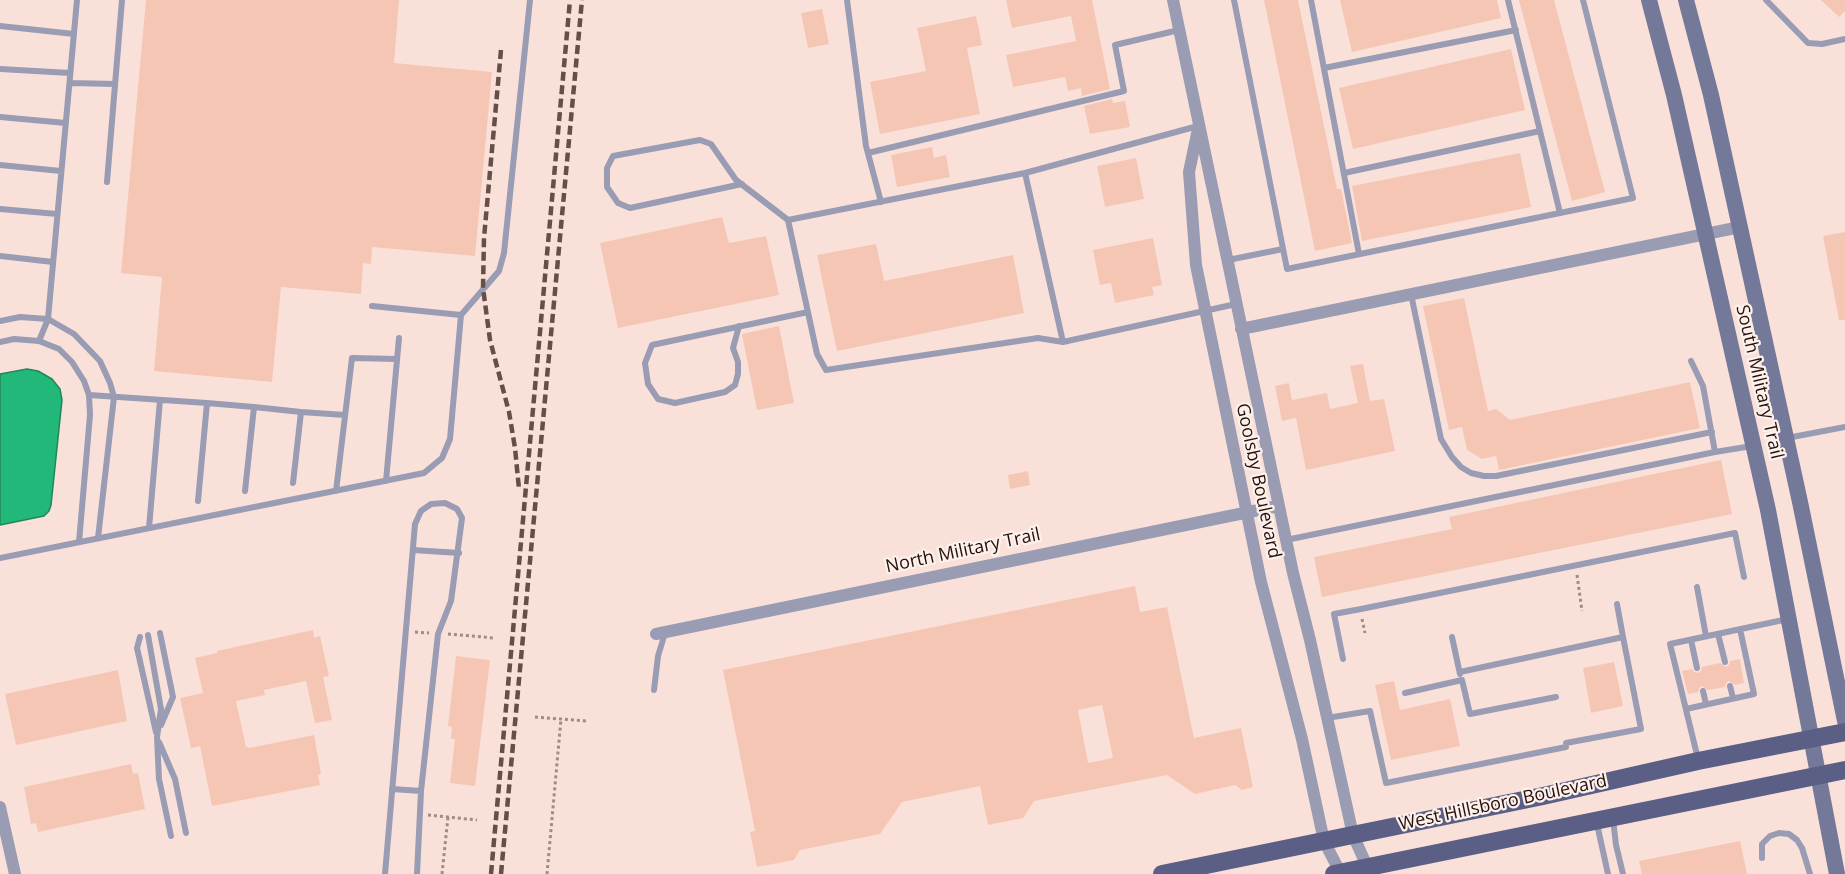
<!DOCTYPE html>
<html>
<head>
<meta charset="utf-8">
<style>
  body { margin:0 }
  canvas { display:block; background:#f9e1d9 }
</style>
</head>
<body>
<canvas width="1845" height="874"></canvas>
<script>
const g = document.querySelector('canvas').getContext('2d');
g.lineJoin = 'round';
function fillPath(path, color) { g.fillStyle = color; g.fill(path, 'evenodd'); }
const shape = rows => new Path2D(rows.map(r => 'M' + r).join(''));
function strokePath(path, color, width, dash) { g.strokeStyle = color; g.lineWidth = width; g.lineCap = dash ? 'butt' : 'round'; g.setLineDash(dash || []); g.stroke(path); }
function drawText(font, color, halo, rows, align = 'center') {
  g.font = font + ' "Open Sans",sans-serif'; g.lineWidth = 4.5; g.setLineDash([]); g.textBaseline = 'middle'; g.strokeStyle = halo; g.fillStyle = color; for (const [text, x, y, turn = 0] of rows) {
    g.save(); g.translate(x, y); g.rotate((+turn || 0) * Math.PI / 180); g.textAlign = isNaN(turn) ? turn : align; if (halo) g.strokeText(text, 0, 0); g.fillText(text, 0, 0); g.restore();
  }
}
const water = shape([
  [27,369,38,371,52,379,60,389,62,400,51,505,49,511,44,516,0,525,0,374,27,369]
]);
fillPath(water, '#22b87a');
strokePath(water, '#238659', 1.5);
fillPath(shape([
  [146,0,399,0,394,63,492,72,475,256,372,247,371,264,363,263,361,294,281,287,272,382,154,371,162,277,121,273],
  [1006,0,1092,0,1110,89,1082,96,1081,88,1068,91,1065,77,1013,87,1006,55,1076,41,1071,16,1012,28],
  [1264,0,1298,0,1337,189,1341,189,1352,243,1315,251],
  [1340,0,1497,0,1501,18,1352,52],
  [1519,0,1554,0,1605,192,1572,201],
  [1821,0,1845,0,1845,11,1839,17],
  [822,9,829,44,808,48,801,13],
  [976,16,982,45,967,48,980,114,880,134,870,82,926,71,917,28],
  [1511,49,1525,110,1353,149,1339,88],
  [1112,99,1113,103,1125,101,1130,127,1090,134,1084,106],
  [932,147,934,158,946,155,950,177,897,187,891,155],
  [1520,153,1531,207,1362,241,1352,186],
  [1136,158,1144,199,1105,207,1097,166],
  [722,217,729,243,766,236,779,295,618,328,600,243],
  [1845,232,1845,320,1839,320,1823,236],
  [1153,238,1162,285,1152,287,1154,295,1115,303,1111,283,1100,285,1093,250],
  [876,244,884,281,1013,255,1024,313,837,351,817,255],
  [1464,298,1488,411,1496,409,1510,420,1690,382,1700,428,1499,470,1496,456,1482,459,1467,450,1462,427,1449,430,1423,306],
  [779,326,794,403,757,410,742,334],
  [1363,364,1370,401,1384,399,1395,451,1306,470,1296,418,1282,421,1275,386,1289,383,1292,400,1327,393,1330,409,1358,403,1350,366],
  [1721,460,1732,514,1322,597,1314,557,1452,529,1449,517],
  [1028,471,1030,485,1010,489,1008,475],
  [1135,586,1140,612,1167,607,1194,738,1241,728,1253,787,1242,790,1235,785,1195,794,1167,775,1034,801,1023,818,988,825,980,786,902,802,880,834,800,850,794,860,757,867,750,832,755,831,723,670],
  [1102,705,1113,758,1088,763,1078,710],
  [313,630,314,638,320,636,329,676,323,677,332,720,315,723,306,681,264,690,265,695,236,701,246,747,248,747,249,748,314,735,321,774,318,775,320,785,212,806,200,746,191,748,180,698,203,693,195,658,217,653,217,651],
  [456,656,490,660,475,786,450,783,455,739,451,739,452,727,448,726],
  [1740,659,1744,683,1735,685,1729,681,1726,683,1725,687,1708,690,1702,686,1699,688,1698,692,1688,694,1682,671,1692,669,1694,672,1698,673,1701,671,1702,667,1720,663,1726,667,1729,665,1730,661],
  [1614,662,1623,706,1591,713,1583,668],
  [118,670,127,721,16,745,5,694],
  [1394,681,1400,710,1450,699,1460,746,1391,760,1375,685],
  [131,764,133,774,138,773,145,809,38,832,36,823,31,824,24,787],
  [1740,841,1747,874,1642,874,1639,861]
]), '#f6c6b5');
strokePath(shape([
  [1577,575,1582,611],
  [1362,619,1365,633],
  [415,632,429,633],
  [448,634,494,638],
  [535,717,586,721],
  [428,815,477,820],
  [442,874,448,817],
  [547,874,561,719]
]), '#a28b84', 3, [3, 3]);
strokePath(shape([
  [847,0,866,146,881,202],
  [1234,0,1287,269,1633,198,1583,0],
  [1311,0,1359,254],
  [1508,0,1560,213],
  [1766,0,1808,43,1822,44,1845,39],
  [0,26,74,34],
  [1324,68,1516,30],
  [0,69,70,73],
  [70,83,115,84],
  [0,117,66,123],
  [868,153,1124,91,1115,45,1179,30],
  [0,165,61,171],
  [1025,173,1198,126],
  [1344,173,1540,131],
  [107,182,122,0],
  [742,184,630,208,618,203,607,187,607,168,613,156,700,140,711,144,736,180,788,220,817,354,826,370,1038,338,1063,342,1236,304],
  [0,209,57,214],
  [788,220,1025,173,1063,342],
  [0,256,53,262],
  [1228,260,1283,249],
  [1411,294,1441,439,1452,457,1461,467,1471,473,1484,476,1496,476,1712,432],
  [461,315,499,271,504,253,530,0],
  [0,321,20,317,48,319,74,334,100,361,110,383,114,397,98,538],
  [739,326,733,348,738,362,738,374,735,385,725,392,675,403,658,399,648,384,645,363,652,345,808,312],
  [39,341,48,319,77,0],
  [0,342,14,339,39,341,59,349,72,362,84,381,89,395,90,415,79,542],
  [1691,361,1703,386,1715,452],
  [89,395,207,403],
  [1787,438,1845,427],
  [386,481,399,338],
  [293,483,301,412,345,415],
  [245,491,254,407,301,412],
  [336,491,352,358,397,359],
  [198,501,207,403,254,407],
  [149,528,160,400],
  [1286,540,1715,452,1752,446],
  [413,550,459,553],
  [0,558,424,473,442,458,450,439,461,315,372,306],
  [1697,587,1706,636],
  [1617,604,1623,637],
  [160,633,173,697,161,725],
  [1718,634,1725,662],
  [148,635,161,709,157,737,159,779,171,836],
  [140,637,137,648,156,732],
  [1452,637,1460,674],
  [1691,640,1697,668],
  [1343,659,1334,614,1361,609,1735,533,1744,577],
  [1460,672,1623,637,1641,729,1566,743],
  [1730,686,1733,698],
  [654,690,658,656,665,633],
  [1703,691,1706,704],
  [1405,693,1462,680,1470,714,1556,697],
  [1686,709,1754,694,1740,629],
  [1327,718,1370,711,1386,783,1566,747],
  [159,742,175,779,186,833],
  [1698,759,1670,644,1788,619],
  [392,789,421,791],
  [1613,819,1616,845,1623,874],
  [1597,824,1608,874],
  [1762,858,1762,844,1770,836,1779,833,1789,834,1797,840,1802,848,1810,874],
  [385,874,415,524,421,511,431,504,445,503,457,509,462,518,451,601,438,634,421,791,417,874]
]), '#999cb3', 6);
strokePath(shape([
  [1173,0,1293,573,1310,640,1353,835,1370,873],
  [1198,129,1189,172,1196,265,1261,582,1302,739,1324,841,1341,874],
  [1241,329,1740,227],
  [656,634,1278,506],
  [0,807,15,874]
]), '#999cb3', 12);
strokePath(shape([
  [1649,0,1674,95,1768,510,1837,874],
  [1686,0,1711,95,1800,502,1845,721]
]), '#747899', 16);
strokePath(shape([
  [1162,874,1543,796,1698,761,1845,732],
  [1334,874,1845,770]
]), '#5b5f85', 18);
strokePath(shape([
  [501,50,484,238,483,288,490,340,509,412,515,448,519,489],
  [491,874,570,0],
  [501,874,582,0]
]), '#654f48', 4.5, [9, 4.5]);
drawText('18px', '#26110b', '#fdf1ed', [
  ["South Military Trail",1759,382,77],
  ["Goolsby Boulevard",1258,481,78],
  ["North Military Trail",963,551,-12],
  ["West Hillsboro Boulevard",1503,803,-12]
]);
</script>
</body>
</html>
